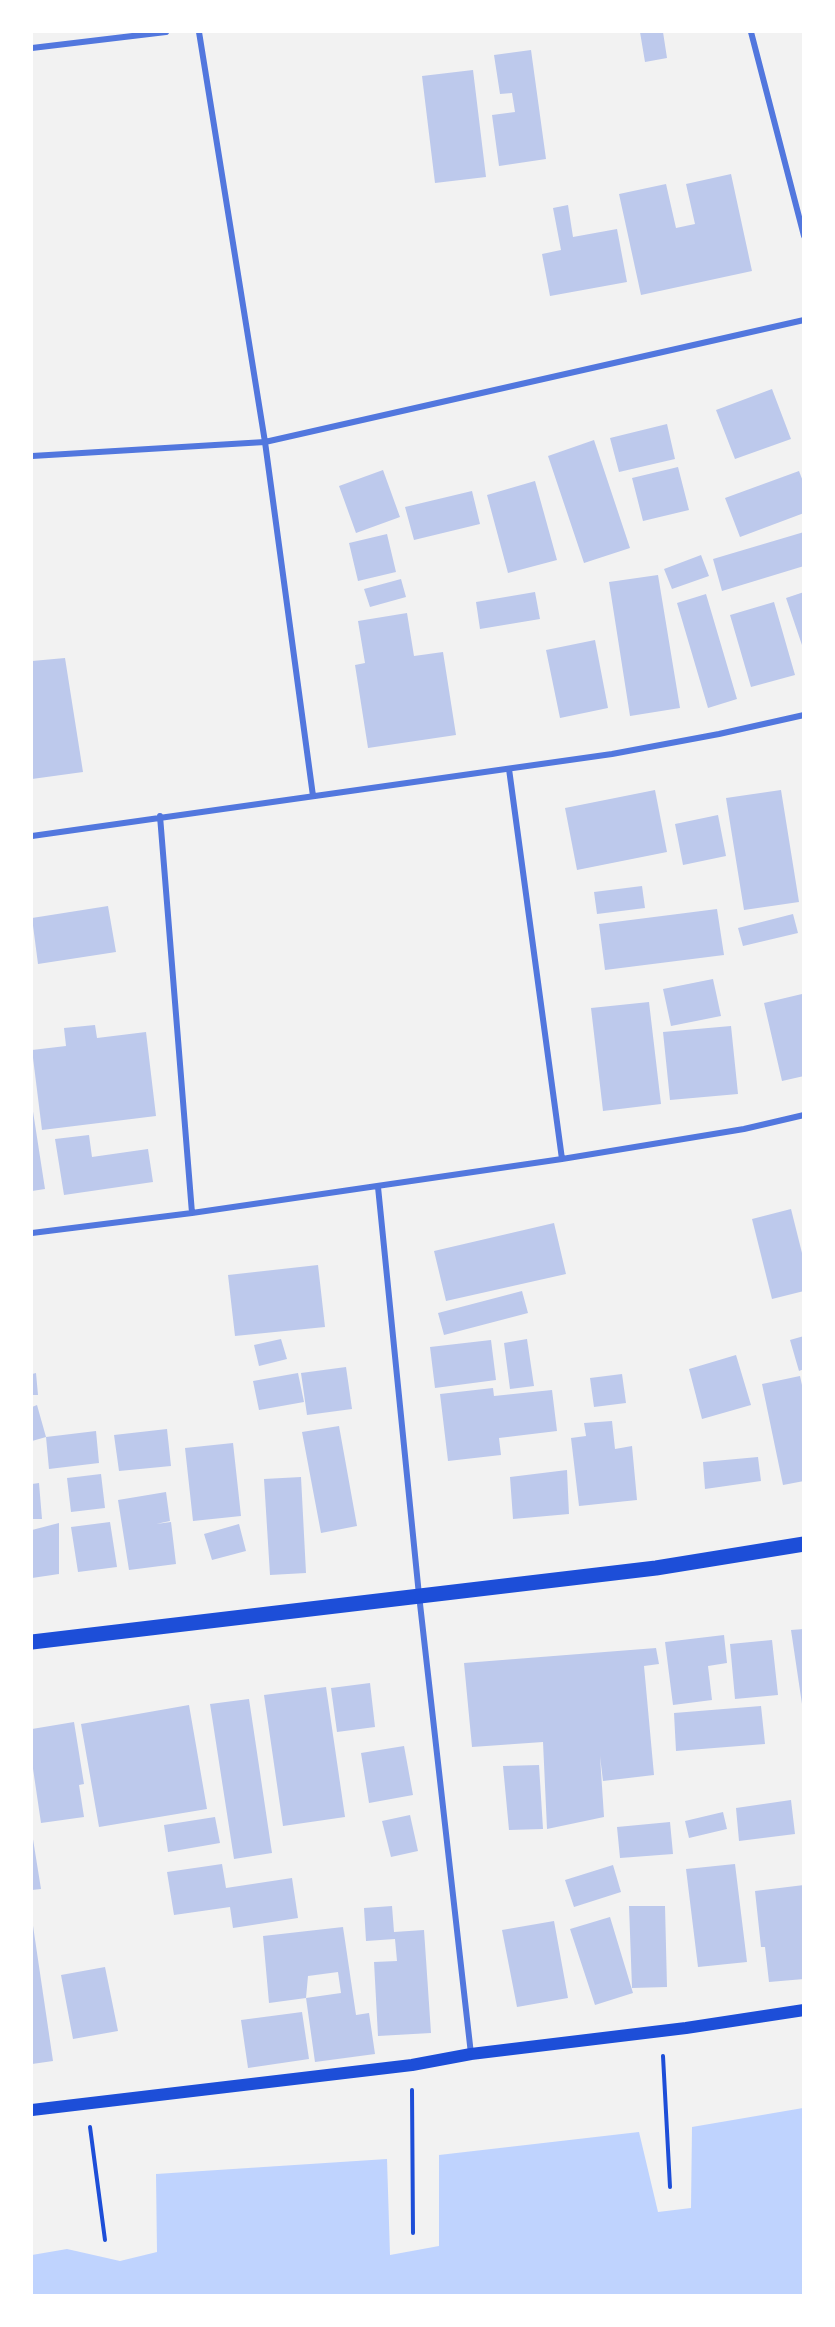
<!DOCTYPE html>
<html>
<head>
<meta charset="utf-8">
<style>
  body { margin:0 }
  #map { position:relative; width:835px; height:2327px; overflow:hidden; background:#f2f2f2; font-family:Barlow,sans-serif }
  canvas { display:block }
  .frame { position:absolute; inset:0; border:33px solid #fff; pointer-events:none }
</style>
</head>
<body>
<div id="map">
<canvas width="835" height="2327"></canvas>
<div class="frame"></div>
</div>
<script>
const g = document.querySelector('canvas').getContext('2d');
g.lineJoin = 'round';
function fillPath(path, color) { g.fillStyle = color; g.fill(path, 'evenodd'); }
const shape = rows => new Path2D(rows.map(r => 'M' + r).join(''));
function strokePath(path, color, width, dash) { g.strokeStyle = color; g.lineWidth = width; g.lineCap = dash ? 'butt' : 'round'; g.setLineDash(dash || []); g.stroke(path); }
fillPath(shape([
  [803,2108,803,2295,32,2295,32,2255,67,2249,120,2261,157,2252,156,2174,387,2159,390,2255,439,2246,439,2155,639,2132,658,2212,691,2208,692,2127]
]), '#bfd3fe');
fillPath(shape([
  [640,32,663,32,667,58,645,62],
  [531,50,546,159,499,166,492,115,515,112,512,93,500,94,494,55],
  [473,70,486,177,435,183,422,76],
  [731,174,752,271,641,295,619,194,666,184,676,228,695,224,686,184],
  [568,205,573,237,617,229,627,282,550,296,542,254,561,250,553,208],
  [772,389,791,439,735,459,716,410],
  [667,424,675,459,619,472,610,438],
  [594,440,630,548,584,563,548,456],
  [678,467,689,510,643,521,632,478],
  [383,470,400,517,356,533,339,486],
  [799,471,804,484,804,513,740,537,725,498],
  [535,481,557,560,508,573,487,495],
  [472,491,480,524,414,540,405,507],
  [804,532,804,566,722,591,713,559],
  [387,534,396,572,358,581,349,543],
  [701,555,709,576,672,589,664,569],
  [658,575,680,708,630,716,609,582],
  [401,579,406,597,370,607,364,589],
  [535,592,540,619,480,629,476,602],
  [804,592,804,648,803,648,786,598],
  [706,594,737,699,708,708,677,603],
  [774,602,795,675,751,687,730,615],
  [407,613,414,656,443,652,456,735,368,748,355,665,365,663,358,621],
  [595,640,608,708,560,718,546,650],
  [65,658,83,772,32,779,32,661],
  [655,790,667,852,577,870,565,808],
  [781,790,799,902,744,910,726,798],
  [718,815,726,856,683,865,675,824],
  [642,886,645,908,597,914,594,892],
  [108,906,116,952,38,964,32,918],
  [717,909,724,955,605,970,599,924],
  [793,914,798,933,743,946,738,928],
  [713,979,721,1016,671,1026,663,989],
  [802,994,804,1076,782,1081,764,1003],
  [649,1002,661,1104,603,1111,591,1008],
  [95,1025,97,1038,146,1032,156,1116,42,1130,32,1050,66,1046,64,1028],
  [731,1026,738,1094,670,1100,663,1032],
  [32,1105,45,1189,32,1191],
  [89,1135,92,1157,148,1149,153,1182,64,1195,55,1139],
  [791,1209,804,1261,804,1291,772,1299,752,1219],
  [554,1223,566,1274,446,1301,434,1251],
  [318,1265,325,1327,235,1336,228,1275],
  [522,1291,528,1313,444,1335,438,1313],
  [804,1336,804,1369,799,1371,790,1340],
  [281,1339,287,1359,259,1366,254,1345],
  [527,1339,534,1386,510,1389,504,1343],
  [491,1340,496,1380,435,1388,430,1347],
  [736,1355,751,1405,702,1419,689,1369],
  [346,1367,352,1409,307,1415,301,1373],
  [36,1373,38,1395,32,1395,32,1374],
  [298,1373,304,1402,259,1410,253,1381],
  [622,1374,626,1403,594,1407,590,1378],
  [800,1376,804,1394,804,1481,783,1485,762,1384],
  [493,1388,494,1396,552,1390,557,1431,499,1438,501,1455,448,1461,440,1394],
  [37,1405,46,1437,32,1441,32,1407],
  [612,1421,615,1449,632,1446,637,1500,579,1506,571,1438,586,1436,584,1423],
  [339,1426,357,1526,321,1533,302,1432],
  [167,1429,171,1466,119,1471,114,1435],
  [96,1431,99,1463,49,1469,46,1437],
  [233,1443,241,1516,193,1521,185,1448],
  [758,1457,761,1481,705,1489,703,1462],
  [567,1470,569,1514,513,1519,510,1477],
  [101,1474,105,1508,71,1512,67,1478],
  [301,1477,306,1573,270,1575,264,1479],
  [39,1483,42,1519,32,1519,32,1484],
  [166,1492,170,1521,156,1524,171,1522,176,1564,129,1570,118,1500],
  [110,1522,117,1567,78,1572,71,1527],
  [59,1523,59,1574,32,1578,32,1530],
  [239,1524,246,1551,212,1560,204,1534],
  [804,1629,804,1704,802,1704,791,1630],
  [724,1635,727,1663,708,1666,712,1700,673,1705,665,1642],
  [772,1640,778,1695,735,1699,730,1644],
  [656,1648,659,1664,644,1666,654,1775,603,1781,600,1756,604,1817,547,1829,543,1742,472,1747,464,1663],
  [370,1683,375,1727,337,1732,331,1688],
  [326,1687,345,1817,283,1826,264,1695],
  [249,1699,272,1853,234,1859,210,1704],
  [189,1705,207,1809,99,1827,81,1724],
  [761,1706,765,1744,676,1751,674,1713],
  [74,1722,84,1784,79,1785,84,1817,41,1823,32,1762,32,1729],
  [404,1746,413,1795,369,1803,361,1753],
  [539,1765,543,1829,509,1830,503,1766],
  [791,1800,795,1834,739,1841,736,1808],
  [723,1812,727,1829,689,1838,685,1821],
  [410,1815,418,1851,391,1857,382,1821],
  [215,1817,220,1843,168,1852,164,1825],
  [670,1822,673,1854,620,1858,617,1827],
  [32,1833,41,1889,32,1890],
  [222,1864,226,1888,292,1878,298,1918,233,1928,230,1907,174,1915,167,1872],
  [735,1864,747,1962,698,1967,686,1869],
  [613,1865,621,1892,574,1907,565,1880],
  [804,1885,804,1979,769,1982,765,1947,761,1947,755,1891],
  [392,1906,394,1932,424,1930,431,2033,378,2036,374,1962,397,1961,395,1939,366,1941,364,1908],
  [629,1906,665,1906,667,1987,632,1988],
  [610,1917,633,1993,595,2005,570,1929],
  [32,1919,53,2061,32,2064],
  [554,1921,568,1998,517,2007,502,1930],
  [343,1927,356,2015,369,2013,375,2054,315,2062,306,1998,269,2003,263,1936],
  [338,1972,341,1993,306,1998,308,1976],
  [105,1967,118,2031,73,2039,61,1975],
  [302,2012,309,2059,248,2068,241,2020]
]), '#bdc9ec');
strokePath(shape([
  [663,2056,670,2187],
  [412,2090,413,2233],
  [90,2127,105,2240]
]), '#1d4ed8', 4);
strokePath(shape([
  [199,32,265,442,313,796],
  [751,32,804,236],
  [32,48,166,32],
  [32,456,265,442,804,320],
  [509,769,562,1159],
  [160,816,192,1213],
  [32,836,612,754,719,734,804,715],
  [378,1187,419,1595,471,2054],
  [32,1233,192,1213,562,1159,744,1129,804,1115]
]), '#5277de', 6);
strokePath(shape([
  [32,2110,412,2065,471,2054,686,2028,804,2010]
]), '#1d4ed8', 12);
strokePath(shape([
  [32,1642,656,1568,804,1544]
]), '#1d4ed8', 15);
</script>
</body>
</html>
